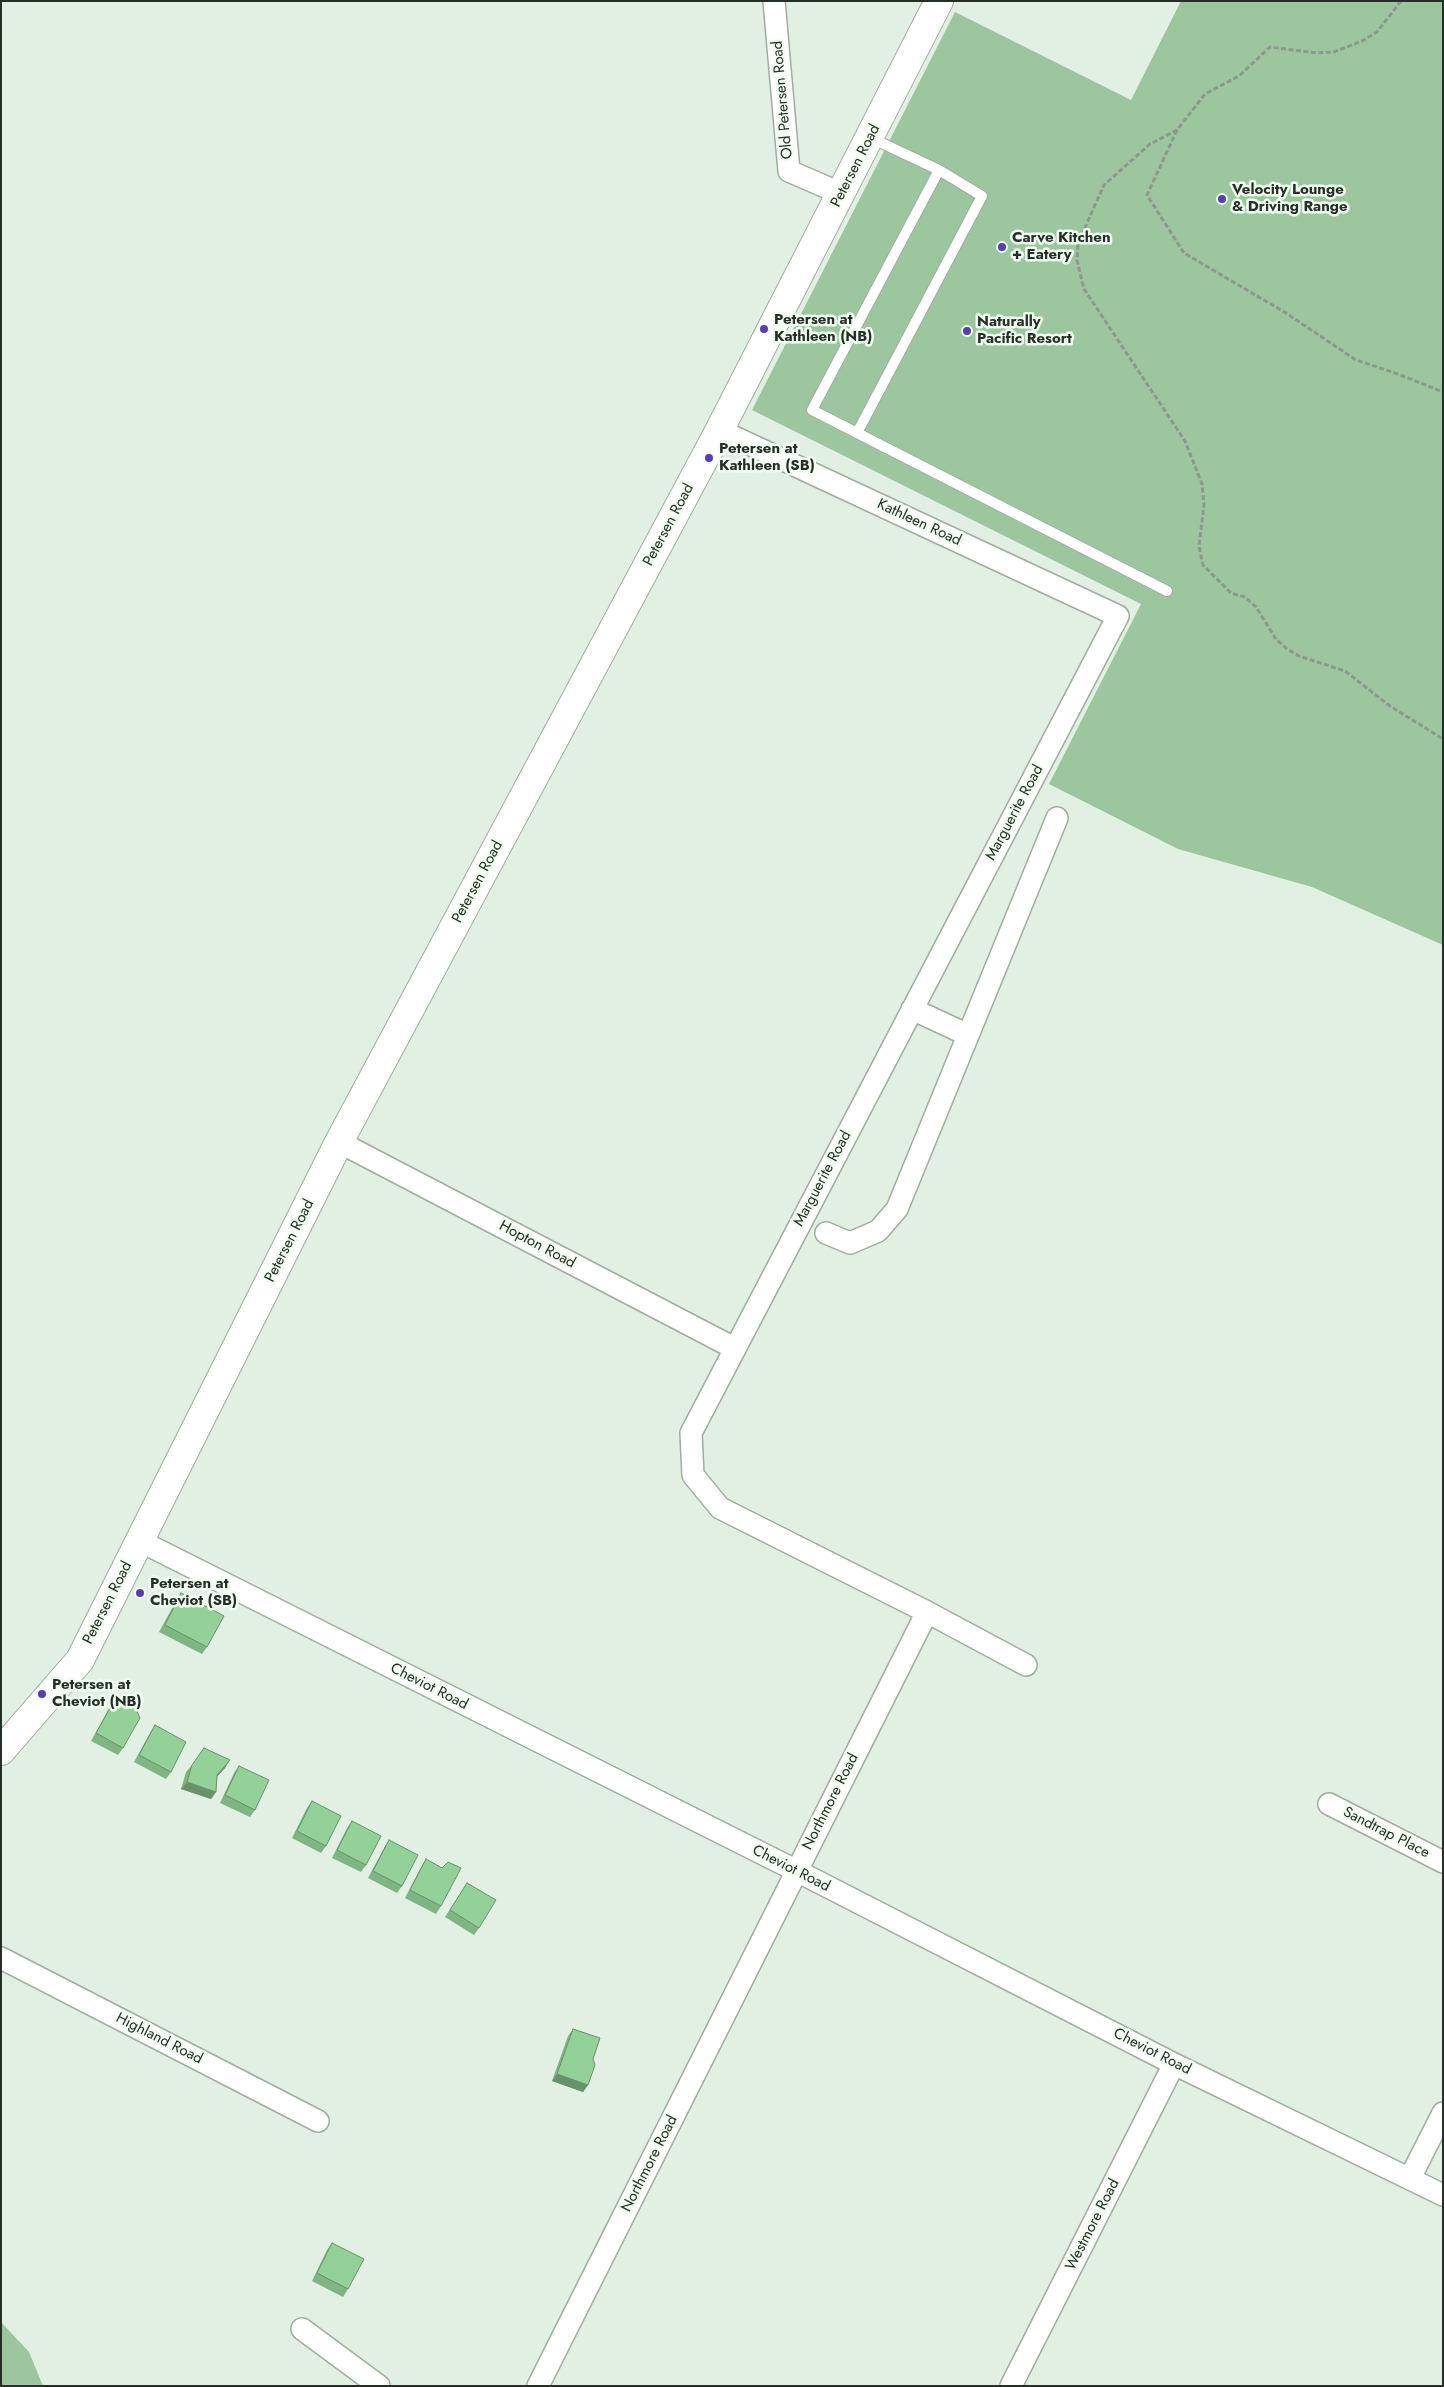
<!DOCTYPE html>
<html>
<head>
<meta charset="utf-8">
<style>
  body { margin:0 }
  #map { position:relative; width:1444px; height:2387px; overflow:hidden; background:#e1f0e2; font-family:Jost,sans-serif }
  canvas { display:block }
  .frame { position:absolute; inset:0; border:2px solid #272d27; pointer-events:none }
</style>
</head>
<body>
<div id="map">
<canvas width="1444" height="2387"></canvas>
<div class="frame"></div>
</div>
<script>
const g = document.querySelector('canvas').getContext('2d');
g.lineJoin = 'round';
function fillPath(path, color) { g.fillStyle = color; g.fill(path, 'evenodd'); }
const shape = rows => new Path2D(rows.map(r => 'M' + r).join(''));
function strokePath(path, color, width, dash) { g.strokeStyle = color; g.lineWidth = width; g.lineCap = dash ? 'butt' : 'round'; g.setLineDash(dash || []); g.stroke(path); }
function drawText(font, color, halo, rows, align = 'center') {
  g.font = font + ' Jost,sans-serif'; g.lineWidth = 5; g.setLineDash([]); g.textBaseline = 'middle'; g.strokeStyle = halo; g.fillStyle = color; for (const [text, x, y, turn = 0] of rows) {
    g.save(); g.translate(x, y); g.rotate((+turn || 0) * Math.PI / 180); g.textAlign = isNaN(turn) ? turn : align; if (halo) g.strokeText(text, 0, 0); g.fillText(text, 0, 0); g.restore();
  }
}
fillPath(shape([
  [1181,1,1443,1,1443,945,1312,887,1178,849,1049,784,1141,604,752,410,955,12,1131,100],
  [1,2322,29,2352,43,2386,1,2386]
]), '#9cc69e');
const lane = shape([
  [871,138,939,170,812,410,1167,591],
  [857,433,982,196,939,170]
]);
const street = shape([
  [774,1,789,171,842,194],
  [912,1009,968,1035],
  [339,1142,734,1348],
  [826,1233,850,1243,878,1231,897,1209,1057,818],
  [140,1541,797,1871,1174,2064,1443,2195],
  [927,1612,1026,1665],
  [1329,1804,1443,1862],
  [1,1958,318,2121],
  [1410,2178,1443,2113],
  [302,2329,379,2386],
  [538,2386,927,1612,720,1508,693,1475,691,1433,1118,616,719,430],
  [1011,2386,1174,2064]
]);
const secondary = shape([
  [1,1751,80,1660,339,1142,718,433,939,1]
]);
strokePath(lane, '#9fad9f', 12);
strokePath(street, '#9fad9f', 24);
strokePath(secondary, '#9fad9f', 30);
strokePath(shape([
  [1401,1,1377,32,1362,41,1334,52,1316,53,1270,47,1239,76,1205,94,1177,130,1150,144,1104,185,1078,243,1077,260,1084,289,1185,441,1202,484,1204,505,1199,546,1203,565,1231,593,1245,597,1256,607,1276,639,1287,649,1299,656,1345,671,1390,706,1443,739],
  [1177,130,1147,195,1184,253,1286,313,1356,360,1398,374,1443,392]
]), '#8d988e', 3, [5, 2.5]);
strokePath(lane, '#fff', 10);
strokePath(street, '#fff', 21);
strokePath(secondary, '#fff', 28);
fillPath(shape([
  [181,1593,207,1647,202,1654,159,1632,176,1601],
  [113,1703,123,1748,118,1755,91,1741,108,1710],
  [155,1725,171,1772,166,1779,134,1762,150,1733],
  [192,1765,225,1768,217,1776,216,1792,211,1799,181,1789,186,1772],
  [239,1766,255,1810,250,1817,220,1803,234,1773],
  [312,1801,326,1846,321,1853,292,1838,307,1808],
  [352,1821,366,1865,361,1872,332,1858,347,1828],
  [389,1840,402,1886,397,1893,368,1878,384,1848],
  [426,1859,441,1906,436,1914,405,1898,421,1867],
  [467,1883,479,1928,474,1935,445,1917],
  [573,2029,593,2059,588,2085,583,2092,552,2081,568,2036],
  [332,2243,348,2289,343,2297,312,2281,327,2250]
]), '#7fb483');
fillPath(shape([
  [230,1760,225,1768,212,1782,217,1775],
  [187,1782,216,1792,211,1799,181,1789],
  [557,2074,588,2085,583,2092,552,2081]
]), '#68926a');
const building = shape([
  [181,1593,224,1616,207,1647,165,1625,181,1593],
  [119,1699,135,1707,140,1718,123,1748,96,1733,113,1703,119,1699],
  [155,1725,186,1742,171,1772,139,1755,155,1725],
  [204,1748,230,1760,217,1775,216,1792,187,1782,192,1765,204,1748],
  [239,1766,269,1780,255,1810,225,1795,239,1766],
  [312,1801,341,1816,326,1846,297,1831,312,1801],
  [352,1821,381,1836,366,1865,337,1850,352,1821],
  [389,1840,418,1855,402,1886,373,1871,389,1840],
  [426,1859,442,1868,448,1862,461,1868,441,1906,410,1890,426,1859],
  [467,1883,496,1900,479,1928,450,1910,467,1883],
  [573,2029,600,2038,593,2059,595,2065,588,2085,557,2074,573,2029],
  [332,2243,364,2259,348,2289,317,2273,332,2243]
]);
fillPath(building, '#94d198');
strokePath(building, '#68926a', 1);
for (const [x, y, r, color] of [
  [1222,199,5,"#593bb3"],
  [1002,247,5,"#593bb3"],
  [764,329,5,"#593bb3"],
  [967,331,5,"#593bb3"],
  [709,458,5,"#593bb3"],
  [140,1593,5,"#593bb3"],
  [42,1694,5,"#593bb3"]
]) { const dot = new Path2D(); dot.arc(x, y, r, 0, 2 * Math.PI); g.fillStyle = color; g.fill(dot); strokePath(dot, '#effeef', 2); }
drawText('15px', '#272d27', '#effeef', [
  ["Old Petersen Road",783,100,-95],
  ["Petersen Road",856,166,-63],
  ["Kathleen Road",919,523,25],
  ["Petersen Road",669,525,-62],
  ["Marguerite Road",1015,813,-62],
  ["Petersen Road",478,882,-62],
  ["Marguerite Road",823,1179,-62],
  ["Petersen Road",290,1241,-63],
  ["Hopton Road",537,1245,28],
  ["Petersen Road",108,1603,-63],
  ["Cheviot Road",429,1687,27],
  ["Northmore Road",831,1802,-63],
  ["Sandtrap Place",1386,1833,27],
  ["Cheviot Road",791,1869,27],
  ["Highland Road",159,2039,27],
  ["Cheviot Road",1152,2052,27],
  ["Northmore Road",650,2164,-63],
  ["Westmore Road",1093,2225,-63]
]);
drawText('bold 15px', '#272d27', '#effeef', [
  ["Velocity Lounge",1232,190],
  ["& Driving Range",1232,207],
  ["Carve Kitchen",1012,238],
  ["+ Eatery",1012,255],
  ["Petersen at",774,320],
  ["Kathleen (NB)",774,337],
  ["Naturally",977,322],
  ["Pacific Resort",977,339],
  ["Petersen at",719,449],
  ["Kathleen (SB)",719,466],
  ["Petersen at",150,1584],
  ["Cheviot (SB)",150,1601],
  ["Petersen at",52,1685],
  ["Cheviot (NB)",52,1702]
], 'left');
</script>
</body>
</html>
